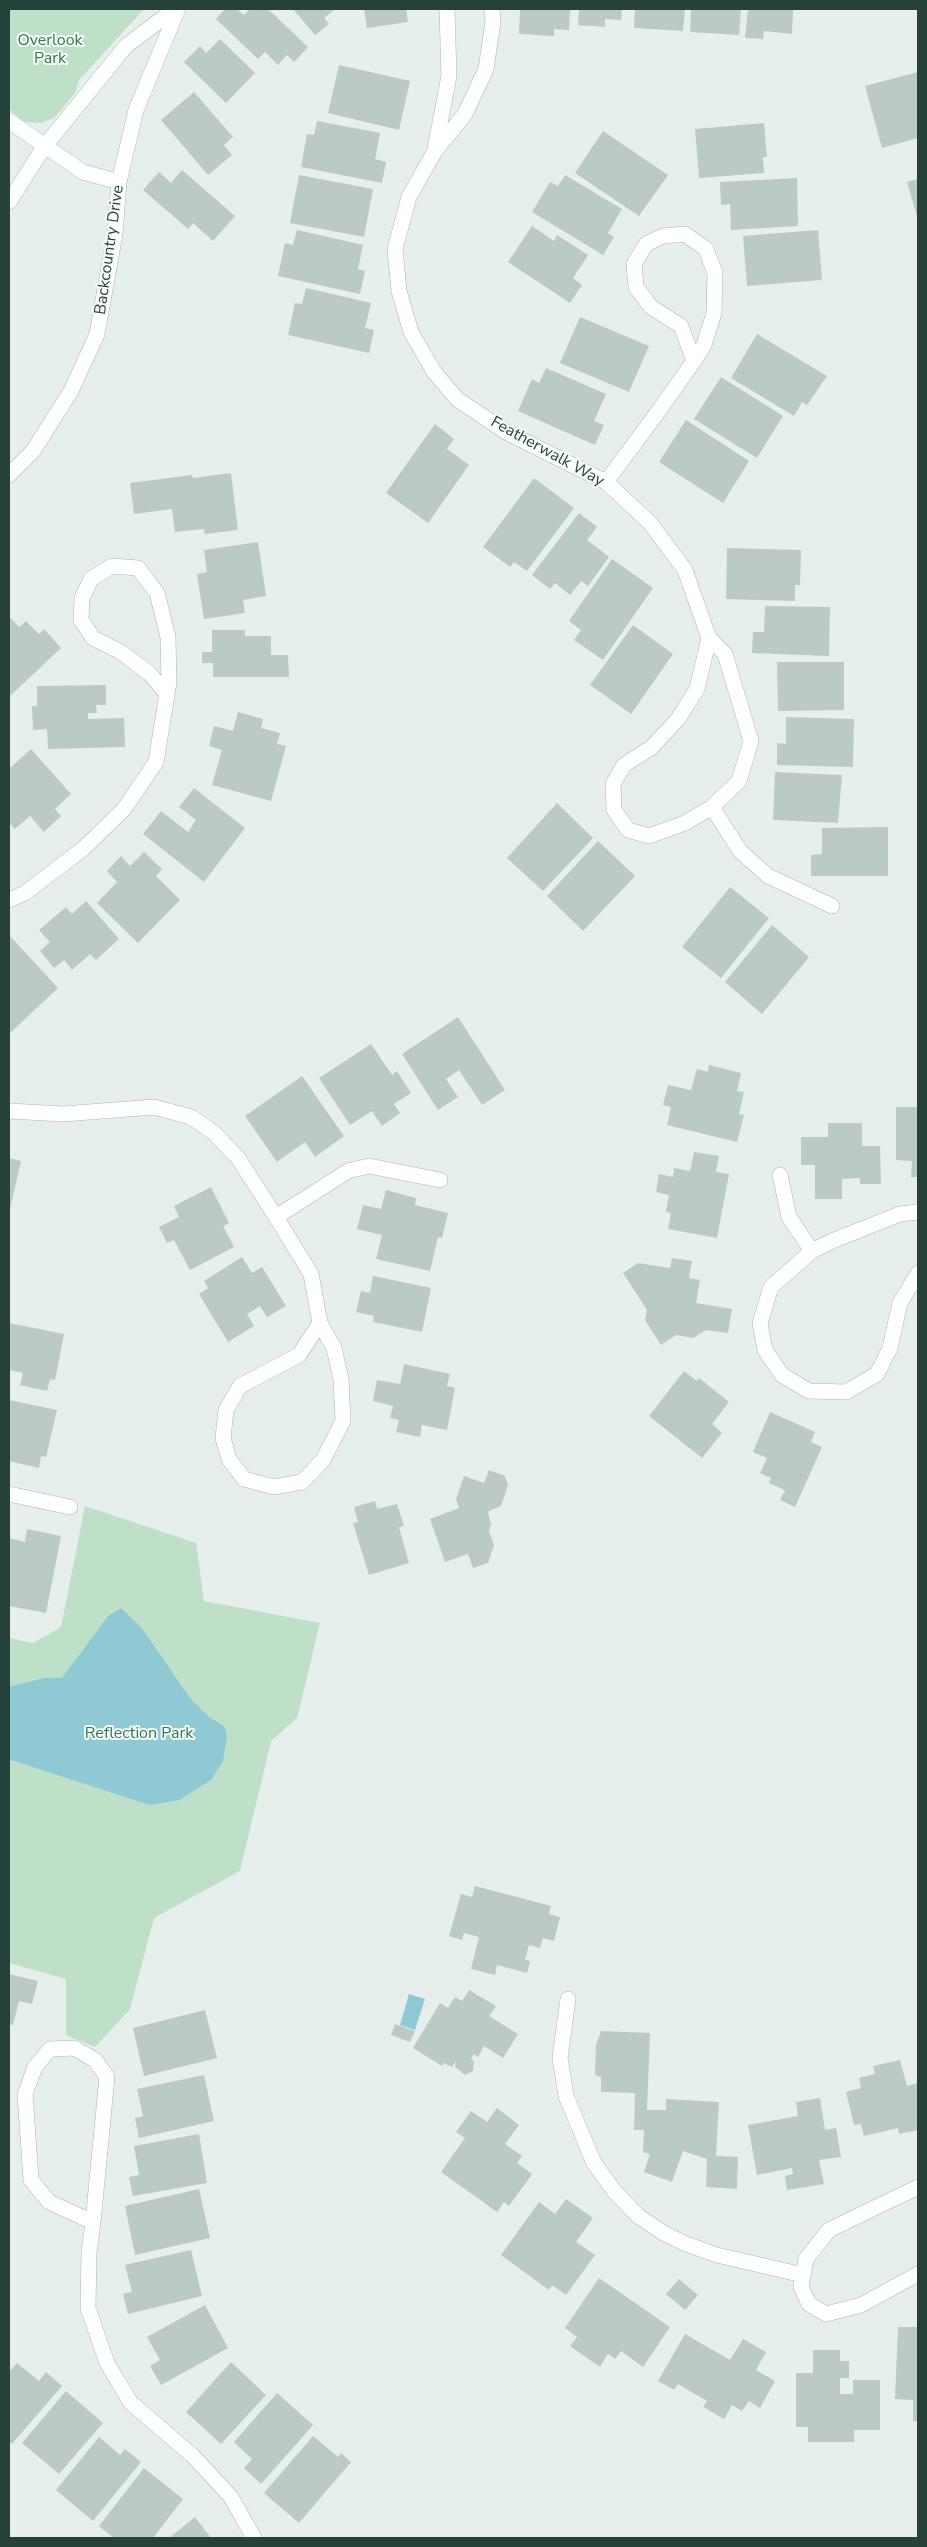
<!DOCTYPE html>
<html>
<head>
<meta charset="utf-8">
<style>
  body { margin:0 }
  #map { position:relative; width:927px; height:2547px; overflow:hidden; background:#e6efeb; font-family:"Nunito Sans",sans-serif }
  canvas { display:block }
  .frame { position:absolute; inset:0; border:10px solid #24423a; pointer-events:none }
</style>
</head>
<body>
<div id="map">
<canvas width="927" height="2547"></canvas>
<div class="frame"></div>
</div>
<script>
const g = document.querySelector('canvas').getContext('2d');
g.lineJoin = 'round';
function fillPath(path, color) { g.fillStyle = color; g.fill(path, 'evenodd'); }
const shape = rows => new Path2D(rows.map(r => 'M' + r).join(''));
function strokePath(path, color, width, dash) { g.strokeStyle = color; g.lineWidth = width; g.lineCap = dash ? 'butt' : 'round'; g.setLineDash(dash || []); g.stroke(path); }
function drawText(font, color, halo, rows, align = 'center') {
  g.font = font + ' "Nunito Sans",sans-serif'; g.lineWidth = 4; g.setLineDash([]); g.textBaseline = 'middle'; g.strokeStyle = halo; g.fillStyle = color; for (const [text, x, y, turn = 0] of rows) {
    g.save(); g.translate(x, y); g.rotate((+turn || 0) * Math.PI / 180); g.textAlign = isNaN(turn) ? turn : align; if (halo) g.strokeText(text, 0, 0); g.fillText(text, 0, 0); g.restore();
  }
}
fillPath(shape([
  [9,9,144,9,79,80,75,93,54,118,40,123,24,122,9,109],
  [85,1506,196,1543,204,1601,320,1623,297,1718,271,1741,240,1871,154,1918,130,2009,95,2047,66,2035,66,1979,9,1963,9,1638,33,1643,61,1627]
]), '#bfe0c8');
fillPath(shape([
  [121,1608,141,1627,190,1698,209,1717,224,1726,227,1736,223,1761,211,1780,179,1800,150,1805,11,1760,9,1761,9,1687,44,1678,62,1678,108,1616],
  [409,1994,425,1999,415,2030,400,2025]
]), '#8ec9d4');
fillPath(shape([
  [225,9,237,9,244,15,250,9,268,9,308,47,294,62,287,55,278,65,265,52,258,59,216,19],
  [293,9,335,9,324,18,329,24,315,35],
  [364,9,406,9,408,22,367,28],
  [520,9,570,9,569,30,554,29,554,36,519,34],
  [579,9,622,9,621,20,605,19,605,27,578,25],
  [635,9,685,9,683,31,634,28],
  [691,9,741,9,739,35,690,32],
  [748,9,793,9,792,34,764,31,763,39,745,38],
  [220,39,255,73,226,103,184,62,200,46,206,53],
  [339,65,410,81,399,130,328,113],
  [918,72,918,138,882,148,865,86],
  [194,92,233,137,224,145,232,155,208,175,161,120],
  [317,121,380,133,375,159,386,162,382,183,301,167,307,134,314,135],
  [764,123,767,157,763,157,764,173,699,178,695,129],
  [603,131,668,175,639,216,575,173],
  [182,170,235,216,213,241,193,223,188,229,143,190,159,172,171,183],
  [299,175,373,189,364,237,290,223],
  [565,175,622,209,608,233,614,237,603,255,532,212,550,182,558,186],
  [797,178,798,226,731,230,730,204,721,205,720,182],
  [918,179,918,220,907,182],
  [532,226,554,241,557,235,588,255,573,278,582,285,570,303,508,262],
  [297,230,363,245,358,269,365,271,360,294,278,276,285,243,293,245],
  [818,230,822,280,747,286,743,236],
  [306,288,371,303,365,328,374,330,369,353,288,335,295,303,302,304],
  [580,317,649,346,629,392,560,363],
  [757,334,827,376,807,405,802,402,794,416,731,378],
  [546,368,606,394,594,421,604,425,595,445,518,411,532,379,539,383],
  [721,377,783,416,757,458,694,419],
  [686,420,749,461,723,503,659,462],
  [435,424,454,439,447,449,469,465,428,523,386,493],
  [231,473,238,530,205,534,204,529,175,532,172,509,134,514,130,483,192,475,193,478],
  [534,478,574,508,527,571,514,562,510,567,483,547],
  [579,513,597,527,587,540,609,557,588,586,581,581,570,595,555,583,550,589,532,575],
  [258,542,266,596,243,600,245,613,204,619,197,574,207,572,204,550],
  [727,548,801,550,800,585,795,585,795,601,726,599],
  [612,559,653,588,603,660,574,640,581,630,569,621],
  [765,606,830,607,829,656,752,653,753,632,764,632],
  [9,616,19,627,26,621,39,634,44,629,61,648,9,697],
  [633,625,673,654,631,714,590,685],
  [212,630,245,630,245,636,271,636,271,655,288,655,289,677,213,677,213,663,202,663,202,652,212,652],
  [777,662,844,662,844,710,778,711],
  [106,685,106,705,96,705,97,713,88,713,88,719,124,718,125,747,48,749,47,729,33,730,32,706,37,706,37,686],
  [238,712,263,719,261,728,280,733,277,744,286,746,271,801,212,785,222,750,209,746,214,726,233,731],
  [786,717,854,719,853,767,777,765,777,743,786,744],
  [31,749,71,794,55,809,61,816,44,832,30,816,15,829,9,822,9,769],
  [775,772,842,775,838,823,773,820],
  [194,788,245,828,204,882,143,834,161,811,188,832,196,820,179,807],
  [557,803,593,838,543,891,507,858],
  [888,827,888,876,811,876,811,855,822,854,822,828],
  [598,841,635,876,583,931,547,896],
  [144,852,162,869,156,876,180,900,138,943,97,903,117,882,107,871,121,856,130,866],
  [730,887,769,918,721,978,682,947],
  [86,901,119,939,96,960,90,954,72,970,64,960,54,968,40,951,50,942,39,930,66,907,72,914],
  [772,925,809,957,762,1014,725,982],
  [9,935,58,988,9,1034],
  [458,1017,505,1090,482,1105,459,1070,446,1079,458,1097,438,1110,402,1054],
  [371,1044,392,1075,397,1071,411,1093,394,1104,400,1113,382,1126,372,1111,350,1125,319,1078],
  [709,1065,741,1073,737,1091,744,1092,739,1114,744,1115,737,1142,667,1125,671,1107,663,1105,668,1085,691,1090,697,1069,708,1072],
  [302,1076,344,1136,315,1157,305,1142,277,1162,245,1116],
  [896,1107,918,1107,918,1177,911,1177,912,1161,896,1160],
  [828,1123,862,1123,862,1146,880,1146,881,1184,860,1184,860,1178,842,1179,842,1199,815,1199,815,1165,801,1165,801,1137,828,1137],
  [694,1152,719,1156,716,1172,729,1174,717,1238,668,1229,671,1213,666,1212,669,1195,656,1192,659,1174,673,1177,674,1168,690,1171],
  [9,1158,21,1161,10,1209,9,1209],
  [211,1187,229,1223,223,1226,234,1247,190,1270,174,1240,167,1243,159,1227,179,1217,174,1206],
  [386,1190,416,1198,415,1205,448,1213,442,1238,438,1237,430,1271,376,1259,382,1235,357,1229,363,1205,381,1209],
  [242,1257,252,1273,262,1267,286,1306,267,1317,260,1306,247,1314,254,1326,228,1342,199,1294,208,1288,204,1281],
  [672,1258,692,1261,689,1278,700,1280,696,1303,732,1309,728,1333,706,1330,693,1338,676,1335,661,1345,645,1320,647,1310,623,1273,638,1263,670,1268],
  [373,1276,431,1288,422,1332,373,1322,374,1316,356,1312,361,1291,370,1293],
  [9,1323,64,1334,55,1380,50,1379,47,1391,20,1385,23,1373,9,1370],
  [404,1364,450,1374,447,1386,455,1388,447,1430,422,1425,420,1437,396,1432,399,1420,390,1418,393,1406,373,1401,377,1380,400,1384],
  [684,1371,697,1381,699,1378,729,1402,712,1424,722,1433,702,1458,649,1416],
  [9,1400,57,1410,46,1457,41,1456,39,1468,9,1461],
  [770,1412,815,1432,811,1442,822,1447,795,1507,780,1500,785,1490,769,1483,771,1478,760,1473,767,1458,753,1452],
  [489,1470,505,1476,508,1485,501,1506,489,1511,488,1513,491,1524,489,1531,494,1545,488,1563,473,1568,468,1554,445,1562,430,1519,459,1508,456,1499,464,1476,484,1483],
  [375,1501,377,1509,397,1504,404,1526,399,1527,409,1563,369,1575,353,1523,358,1522,354,1507],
  [27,1529,61,1536,46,1613,9,1606,9,1538,25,1542],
  [475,1886,551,1906,549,1914,560,1917,554,1941,543,1938,540,1948,529,1945,525,1960,530,1961,527,1973,497,1965,495,1975,471,1969,479,1937,464,1933,462,1940,449,1936,461,1894,472,1897],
  [9,1974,38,1981,32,2004,19,2001,13,2025,9,2024],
  [469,1990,496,2006,489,2016,518,2034,503,2058,484,2046,478,2057,474,2054,471,2058,474,2062,473,2071,465,2075,455,2067,456,2061,452,2067,444,2063,442,2066,413,2048,440,2003,448,2008,455,1997,462,2001],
  [205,2010,217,2058,144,2076,133,2028],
  [395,2024,415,2031,410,2042,391,2035],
  [601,2031,650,2033,647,2110,666,2110,666,2099,719,2102,716,2156,738,2157,737,2189,706,2187,707,2159,683,2151,672,2182,644,2172,650,2154,643,2152,644,2130,634,2130,635,2093,601,2092,601,2077,595,2075,596,2045],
  [900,2060,907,2086,918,2083,918,2130,899,2134,898,2128,864,2136,861,2124,854,2125,846,2092,861,2088,859,2078,875,2074,873,2066],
  [204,2075,214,2121,139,2138,135,2118,143,2116,137,2089],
  [820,2098,825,2130,836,2128,841,2157,819,2160,824,2184,787,2190,785,2176,793,2174,792,2168,757,2175,748,2125,798,2116,796,2102],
  [497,2108,519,2125,505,2144,522,2156,517,2163,532,2174,509,2206,504,2202,497,2212,441,2172,465,2138,456,2132,471,2111,487,2122],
  [199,2134,207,2183,133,2196,129,2177,139,2175,134,2146],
  [199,2189,210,2238,135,2255,125,2206],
  [566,2199,593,2218,576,2242,595,2255,566,2295,552,2285,549,2290,501,2255,539,2202,555,2214],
  [191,2250,202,2296,128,2314,123,2294,132,2292,125,2265],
  [599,2278,670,2327,643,2367,621,2351,615,2359,608,2354,600,2367,570,2346,577,2337,565,2328],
  [679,2279,698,2295,685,2310,666,2294],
  [205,2305,228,2348,161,2385,150,2366,160,2360,147,2337],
  [898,2327,918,2327,918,2421,913,2421,913,2400,895,2399],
  [685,2334,730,2360,743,2339,766,2352,756,2370,775,2381,760,2408,749,2401,742,2411,732,2405,724,2419,703,2407,707,2401,678,2384,674,2390,658,2381],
  [813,2350,840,2350,840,2361,849,2361,849,2378,840,2378,840,2394,853,2394,853,2380,880,2380,880,2430,854,2430,854,2442,808,2442,808,2427,796,2427,796,2373,813,2373],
  [231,2362,266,2395,221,2444,186,2412],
  [17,2363,39,2381,46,2372,62,2386,12,2444,9,2441,9,2372],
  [66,2391,103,2423,59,2474,22,2443],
  [277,2393,313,2425,261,2484,244,2468,252,2459,234,2442],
  [313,2436,338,2457,341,2453,351,2462,299,2523,264,2493],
  [99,2437,120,2455,125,2449,141,2462,93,2521,56,2490],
  [144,2468,183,2499,153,2538,114,2538,99,2526],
  [195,2517,211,2538,169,2538]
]), '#bbcac4');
const street = shape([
  [492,9,493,22,486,69,465,114,435,151,409,197,395,249,399,291,411,332,434,372,457,399,506,432,606,482,650,523,685,570,709,638,697,689,678,719,651,748,624,765,613,784,614,810,628,830,649,836,685,823,712,807,739,781,751,741,725,654,709,638],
  [9,121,83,172,119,182],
  [435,149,449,76,447,9],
  [9,202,44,147,126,46,175,9],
  [9,475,33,451,71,391,97,334,115,234,119,182,136,110,178,9],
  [606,482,660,409,694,361,704,345,714,313,715,273,706,249,685,234,663,236,646,244,634,264,636,287,651,307,681,326,694,361],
  [712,807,740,851,768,876,832,906],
  [9,900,25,893,84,848,124,809,156,762,167,694,169,683,168,637,157,593,138,568,112,566,91,579,82,598,81,620,93,638,121,652,150,674,167,694],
  [9,1111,63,1114,154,1107,191,1117,213,1132,238,1158,276,1217,311,1274,320,1323,334,1348,341,1379,343,1421,323,1460,302,1482,274,1487,244,1479,229,1459,223,1438,226,1410,240,1386,299,1355,320,1323],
  [780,1175,789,1217,812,1251],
  [918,1212,900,1214,832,1241,812,1251,771,1287,760,1323,765,1350,782,1375,809,1391,846,1392,877,1374,890,1348,900,1303,918,1273],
  [276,1217,348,1171,369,1166,440,1180],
  [9,1494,70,1507],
  [568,1999,560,2058,566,2096,594,2163,615,2192,638,2216,665,2234,686,2244,717,2255,803,2275],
  [918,2187,829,2230,806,2259,801,2287,809,2304,826,2314,861,2305,918,2274],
  [93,2222,49,2202,31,2180,25,2094,35,2067,50,2049,74,2048,95,2060,107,2077,93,2222,89,2253,88,2308,107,2363,131,2403,193,2456,231,2497,254,2538]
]);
strokePath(street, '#a8b8b2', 16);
strokePath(street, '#fff', 15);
drawText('16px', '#2d7a4b', '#f7fbf9', [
  ["Overlook",50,41],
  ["Park",50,59],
  ["Reflection Park",139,1734]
]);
drawText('16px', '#24423a', '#f7fbf9', [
  ["Backcountry Drive",110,250,-82],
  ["Featherwalk Way",547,452,29]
]);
</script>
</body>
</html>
